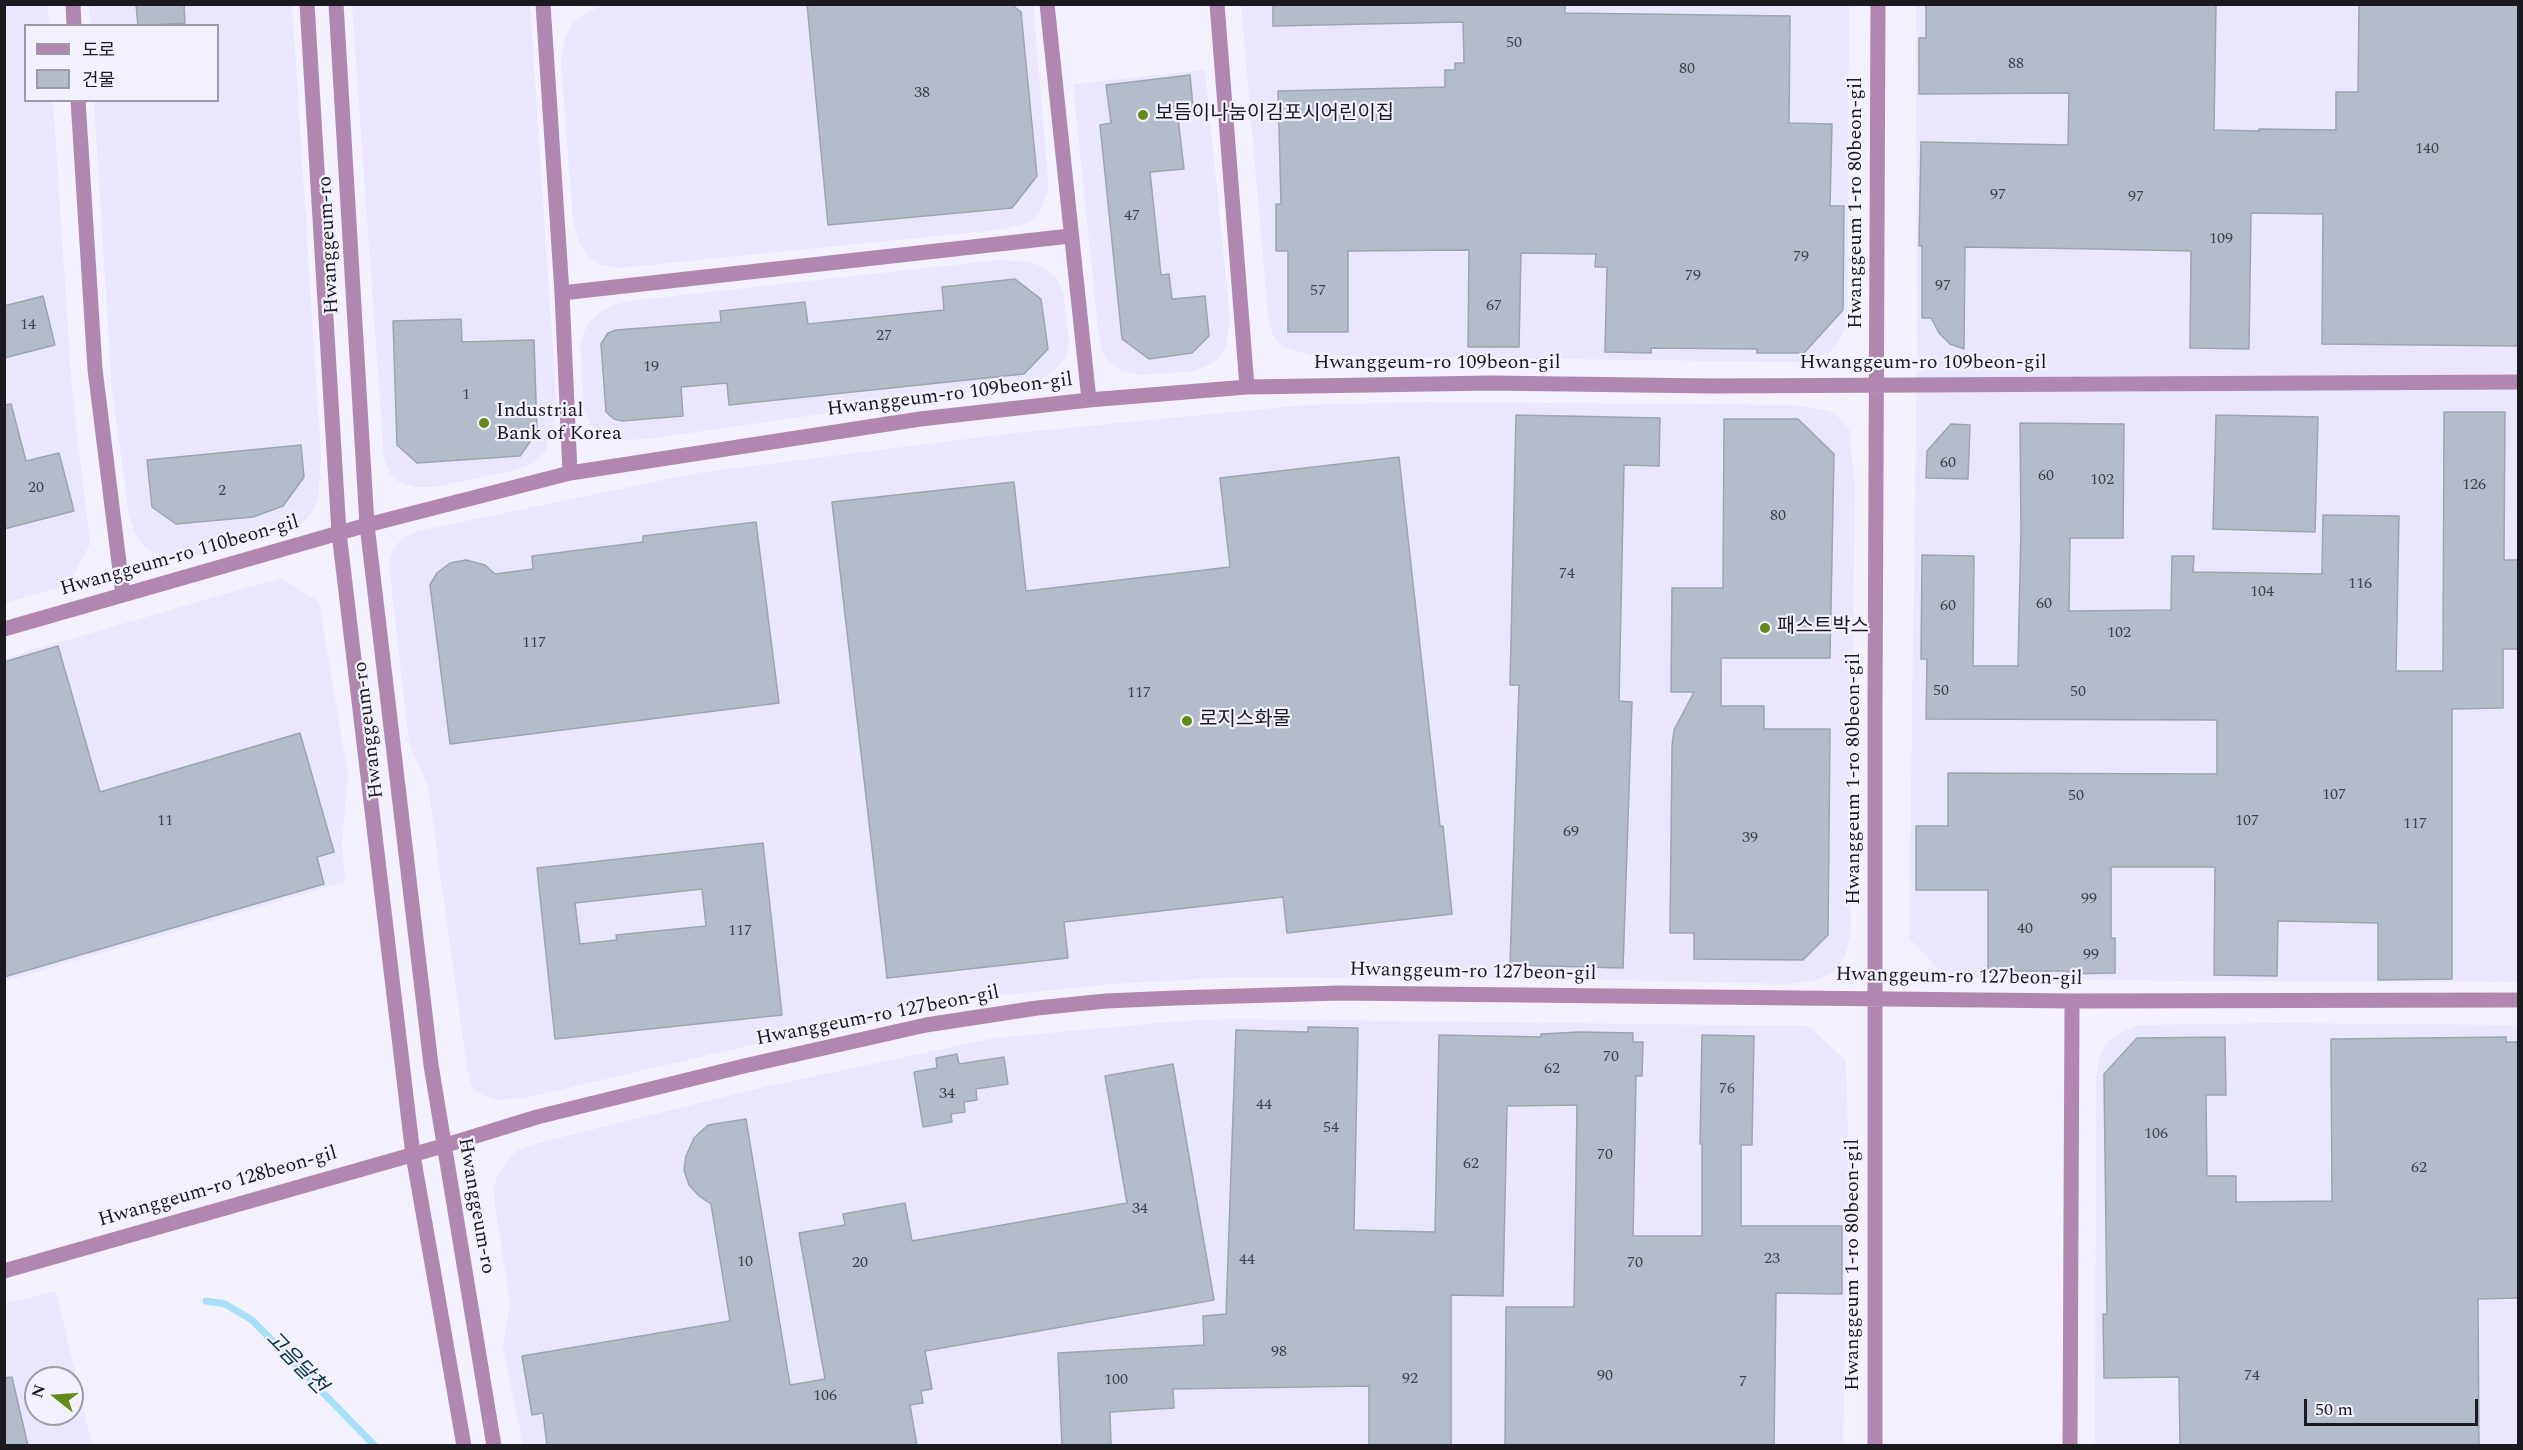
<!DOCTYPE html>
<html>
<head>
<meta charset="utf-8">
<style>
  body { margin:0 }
  #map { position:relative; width:2523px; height:1450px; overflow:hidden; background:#f3f1fe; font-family:Spectral,"Noto Sans KR",serif }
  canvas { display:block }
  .frame { position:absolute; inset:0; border:6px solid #1b1a1f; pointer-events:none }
  .legend { position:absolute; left:24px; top:24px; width:195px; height:78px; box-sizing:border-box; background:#f3f1fe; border:2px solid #9d9ba5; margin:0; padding:8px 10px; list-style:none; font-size:18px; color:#1b1a1f }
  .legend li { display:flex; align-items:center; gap:12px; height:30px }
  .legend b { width:30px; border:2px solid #9d9ba5 }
  .north { position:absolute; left:24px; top:1366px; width:60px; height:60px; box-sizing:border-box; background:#f3f1fe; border:2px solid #9d9ba5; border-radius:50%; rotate:287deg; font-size:16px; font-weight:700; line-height:24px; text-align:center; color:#1b1a1f }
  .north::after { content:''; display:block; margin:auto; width:21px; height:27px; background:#638b17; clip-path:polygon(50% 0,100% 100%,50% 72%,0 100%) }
  .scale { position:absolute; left:2304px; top:1399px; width:174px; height:27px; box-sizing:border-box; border:3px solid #1b1a1f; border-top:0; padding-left:8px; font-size:18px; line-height:21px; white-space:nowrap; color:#1b1a1f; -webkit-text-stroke:4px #f3f1fe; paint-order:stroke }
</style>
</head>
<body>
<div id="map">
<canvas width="2523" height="1450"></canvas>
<div class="frame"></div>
<ul class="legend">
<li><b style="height:8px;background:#b186b0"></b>도로</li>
<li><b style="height:16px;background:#b4bcc9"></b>건물</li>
</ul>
<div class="north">N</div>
<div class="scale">50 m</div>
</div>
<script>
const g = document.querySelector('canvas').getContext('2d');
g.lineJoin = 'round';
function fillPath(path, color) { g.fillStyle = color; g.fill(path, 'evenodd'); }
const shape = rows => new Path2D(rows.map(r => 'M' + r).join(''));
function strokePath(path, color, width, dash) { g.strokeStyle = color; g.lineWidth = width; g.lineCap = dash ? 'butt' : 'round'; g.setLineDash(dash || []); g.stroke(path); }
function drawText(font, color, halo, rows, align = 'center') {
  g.font = font + ' Spectral,"Noto Sans KR",serif'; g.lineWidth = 4.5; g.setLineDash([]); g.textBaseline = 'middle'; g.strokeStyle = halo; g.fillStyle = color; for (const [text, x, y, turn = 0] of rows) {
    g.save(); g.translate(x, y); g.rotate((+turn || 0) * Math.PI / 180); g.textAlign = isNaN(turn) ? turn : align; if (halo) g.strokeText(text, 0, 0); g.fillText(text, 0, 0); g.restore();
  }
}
fillPath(shape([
  [5,5,48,5,49,25,26,26,26,100,53,101,72,390,90,544,72,578,62,587,5,603],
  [89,5,292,5,321,457,318,499,312,513,300,525,188,558,159,556,146,548,136,536,129,515,112,389,94,101,218,100,218,26,90,25],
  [352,5,530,5,557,411,545,452,534,463,511,471,434,487,415,487,399,482,390,473,384,459],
  [605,5,1033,5,1047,167,1048,191,1040,212,1029,222,1006,229,619,268,601,265,586,255,578,240,573,221,561,62,564,41,572,24,585,13],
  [1241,5,1849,5,1848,311,1845,328,1838,343,1829,353,1802,362,1312,356,1283,347,1273,335,1268,315],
  [1916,5,2518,5,2518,982,2178,981,1946,977,1909,938,1917,353],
  [1205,70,1230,319,1227,342,1221,356,1210,365,1194,371,1141,375,1122,371,1108,361,1101,350,1098,329,1073,84],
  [998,260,1031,262,1044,268,1056,278,1063,292,1069,342,1066,358,1052,373,1039,381,1015,386,648,439,623,440,603,436,591,425,584,409,580,341,588,324,598,313,611,306,629,301],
  [1424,402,1794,405,1829,411,1841,419,1849,429,1855,486,1851,934,1845,957,1832,973,1817,980,1788,984,1565,979,1236,977,1112,984,1003,995,914,1007,525,1098,498,1100,484,1096,472,1087,467,1069,428,786,409,744,389,565,393,549,403,538,418,531,697,473,1015,433,1306,405],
  [281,578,319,602,348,775,342,842,345,882,5,981,5,658],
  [1230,1019,1808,1026,1846,1060,1849,1179,1843,1445,523,1445,503,1346,510,1303,495,1206,494,1187,498,1173,515,1152,527,1146,614,1124,769,1086,994,1038,1181,1021],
  [2275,1023,2518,1025,2518,1445,2095,1446,2096,1078,2099,1059,2106,1044,2117,1035,2137,1025],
  [56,1291,92,1445,5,1446,5,1304],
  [36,1378,72,1378,72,1414,36,1414]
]), '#eae6fd');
strokePath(shape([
  [206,1301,225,1304,252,1320,375,1446]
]), '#a8e0f9', 7);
const building = shape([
  [136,4,184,4,185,23,138,26,136,4],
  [807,4,1011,4,1021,12,1037,176,1012,208,828,225,807,4],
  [1273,4,1565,4,1565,13,1790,16,1789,123,1832,124,1830,206,1844,206,1843,310,1804,353,1757,353,1757,349,1651,348,1651,353,1605,352,1607,267,1595,267,1596,254,1521,253,1519,347,1468,347,1469,250,1348,251,1348,332,1288,332,1288,251,1276,251,1276,204,1281,204,1278,91,1445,87,1445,70,1455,70,1455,63,1464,63,1463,22,1273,26,1273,4],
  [1926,4,2216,4,2214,130,2259,131,2259,129,2336,130,2336,92,2358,92,2359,4,2518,4,2518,346,2322,344,2323,214,2251,213,2249,349,2190,348,2191,251,2095,249,1965,247,1964,349,1950,344,1939,333,1931,318,1922,318,1922,246,1919,246,1921,142,2068,145,2069,93,1919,94,1919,38,1926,38,1926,4],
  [1190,75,1193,107,1177,109,1184,169,1150,172,1161,275,1169,274,1172,299,1205,296,1209,336,1192,353,1149,359,1122,339,1100,125,1111,123,1106,85,1190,75],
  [1015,279,1041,299,1048,349,1024,374,729,405,727,383,681,387,683,416,622,421,614,419,606,412,601,344,608,333,616,330,721,322,720,311,805,302,808,324,944,310,942,287,1015,279],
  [43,296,55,345,4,358,4,306,43,296],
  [461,319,462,342,534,340,537,432,520,456,417,463,397,445,393,321,461,319],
  [11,404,26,461,59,453,74,511,4,529,4,405,11,404],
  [2444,412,2505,412,2504,560,2518,560,2518,649,2503,649,2503,708,2452,709,2452,979,2378,980,2378,923,2278,921,2277,976,2214,975,2215,867,2111,867,2111,938,2115,938,2115,973,2067,974,2067,971,1988,971,1988,890,1916,890,1916,826,1948,826,1948,773,2217,774,2217,720,1926,719,1927,659,1921,659,1922,555,1974,556,1973,666,2018,666,2021,529,2020,423,2124,424,2123,538,2070,538,2069,611,2171,610,2172,556,2194,556,2193,572,2322,574,2323,515,2399,516,2396,671,2443,671,2444,412],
  [1516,415,1660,418,1659,466,1624,465,1619,701,1632,702,1623,968,1510,965,1519,685,1510,685,1516,415],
  [2216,415,2318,417,2315,532,2213,529,2216,415],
  [1724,419,1798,419,1834,454,1830,658,1721,658,1721,706,1764,706,1764,729,1830,729,1828,935,1803,960,1694,959,1694,933,1670,933,1672,746,1674,730,1694,692,1671,692,1672,588,1723,588,1724,419],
  [1951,424,1970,425,1968,479,1926,478,1927,451,1951,424],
  [301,445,304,477,283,506,253,517,176,524,152,507,147,460,301,445],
  [1399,457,1440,826,1443,826,1452,914,1287,933,1283,897,1064,922,1068,958,887,978,832,502,1014,482,1026,591,1230,567,1220,478,1399,457],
  [756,522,779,703,450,744,430,585,437,573,450,563,466,560,485,565,495,574,533,569,532,556,643,542,643,536,756,522],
  [58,646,100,792,300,733,334,852,317,857,324,884,4,977,4,662,58,646],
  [763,843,782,1015,555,1039,537,868,763,843],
  [702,889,706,926,616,935,617,940,580,944,575,903,702,889],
  [1308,1027,1358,1028,1354,1230,1435,1232,1439,1035,1541,1037,1541,1034,1579,1032,1633,1033,1633,1042,1643,1042,1642,1076,1636,1076,1633,1236,1702,1236,1702,1144,1700,1144,1702,1035,1754,1036,1752,1145,1741,1145,1741,1226,1842,1226,1842,1294,1776,1293,1774,1446,1505,1446,1506,1307,1574,1307,1577,1105,1507,1106,1503,1296,1451,1295,1451,1446,1369,1446,1369,1386,1173,1389,1174,1408,1110,1412,1111,1446,1062,1446,1058,1353,1204,1345,1203,1316,1226,1314,1236,1030,1308,1032,1308,1027],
  [2225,1037,2226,1095,2206,1095,2207,1176,2236,1176,2236,1202,2332,1201,2331,1039,2506,1037,2506,1042,2518,1042,2518,1298,2478,1299,2479,1446,2180,1446,2179,1377,2104,1378,2103,1314,2107,1314,2104,1074,2137,1038,2225,1037],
  [957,1054,959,1064,1004,1057,1008,1084,976,1089,977,1100,964,1102,965,1112,951,1114,952,1122,923,1127,914,1072,937,1068,936,1058,957,1054],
  [1173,1064,1214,1300,925,1351,932,1389,921,1391,923,1403,910,1405,917,1446,547,1446,543,1413,532,1415,522,1356,730,1321,711,1204,699,1196,689,1185,684,1170,686,1156,694,1138,708,1125,746,1119,790,1385,825,1379,799,1233,845,1225,843,1214,905,1203,912,1241,1127,1203,1105,1076,1173,1064],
  [12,1377,28,1446,4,1446,4,1378,12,1377]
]);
fillPath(building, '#b4bcc9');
strokePath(building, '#9ca4b0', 1.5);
strokePath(shape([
  [73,4,74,26],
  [307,4,339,533,413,1155,464,1446],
  [336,4,367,525,431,1065,494,1446],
  [543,4,562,293,570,473],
  [1047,4,1089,400],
  [1217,4,1247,387],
  [78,100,95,369,123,595],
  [562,293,1070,236],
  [4,629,367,525,570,473,920,419,1089,400,1247,387,1491,383,1712,386,2518,382],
  [4,1271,443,1146,537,1117,744,1066,926,1025,1037,1008,1106,1001,1175,998,1339,993,2072,1001,2518,1000],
  [1875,1446,1875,708,1878,4],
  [2070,1446,2072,1001]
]), '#b186b0', 15);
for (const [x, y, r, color] of [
  [1143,115,6,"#638b17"],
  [484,423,6,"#638b17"],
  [1765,628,6,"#638b17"],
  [1187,721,6,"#638b17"]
]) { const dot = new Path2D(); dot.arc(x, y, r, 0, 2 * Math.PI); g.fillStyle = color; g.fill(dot); strokePath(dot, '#f3f1fe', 2); }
drawText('16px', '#41424a', null, [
  ["50",1514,44],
  ["88",2016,65],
  ["80",1687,70],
  ["38",922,94],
  ["140",2427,150],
  ["97",1998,196],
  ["97",2136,198],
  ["47",1132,217],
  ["109",2221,240],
  ["79",1801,258],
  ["79",1693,277],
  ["97",1943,287],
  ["57",1318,292],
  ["67",1494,307],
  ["14",28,326],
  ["27",884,337],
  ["19",651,368],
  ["1",466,396],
  ["60",1948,464],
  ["60",2046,477],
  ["102",2102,481],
  ["126",2474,486],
  ["20",36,489],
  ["2",222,492],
  ["80",1778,517],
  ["74",1567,575],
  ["116",2360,585],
  ["104",2262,593],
  ["60",2044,605],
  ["60",1948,607],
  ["102",2119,634],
  ["117",534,644],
  ["50",1941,692],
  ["50",2078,693],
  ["117",1139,694],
  ["107",2334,796],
  ["50",2076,797],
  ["11",165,822],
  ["107",2247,822],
  ["117",2415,825],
  ["69",1571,833],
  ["39",1750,839],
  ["99",2089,900],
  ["40",2025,930],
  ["117",740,932],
  ["99",2091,956],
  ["70",1611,1058],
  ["62",1552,1070],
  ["76",1727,1090],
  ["34",947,1095],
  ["44",1264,1106],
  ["54",1331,1129],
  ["106",2156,1135],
  ["70",1605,1156],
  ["62",1471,1165],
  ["62",2419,1169],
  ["34",1140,1210],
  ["23",1772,1260],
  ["44",1247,1261],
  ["10",745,1263],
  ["20",860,1264],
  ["70",1635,1264],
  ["98",1279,1353],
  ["90",1605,1377],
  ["74",2252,1377],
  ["92",1410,1380],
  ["100",1116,1381],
  ["7",1743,1383],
  ["106",825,1397]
]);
drawText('20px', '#1b1a1f', '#f3f1fe', [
  ["보듬이나눔이김포시어린이집",1155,115],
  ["Industrial",496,412],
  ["Bank of Korea",496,435],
  ["패스트박스",1777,628],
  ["로지스화물",1199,721]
], 'left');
drawText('20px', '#1b1a1f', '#f3f1fe', [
  ["Hwanggeum 1-ro 80beon-gil",1857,203,-90],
  ["Hwanggeum-ro",330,245,-93],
  ["Hwanggeum-ro 109beon-gil",1437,364],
  ["Hwanggeum-ro 109beon-gil",1923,364],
  ["Hwanggeum-ro 109beon-gil",950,396,-7],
  ["Hwanggeum-ro 110beon-gil",180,557,-16],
  ["Hwanggeum-ro",370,730,-97],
  ["Hwanggeum 1-ro 80beon-gil",1855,779,-90],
  ["Hwanggeum-ro 127beon-gil",1473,973,1],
  ["Hwanggeum-ro 127beon-gil",1959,978,1],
  ["Hwanggeum-ro 127beon-gil",878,1017,-11],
  ["Hwanggeum-ro 128beon-gil",218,1188,-16],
  ["Hwanggeum-ro",475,1206,80],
  ["Hwanggeum 1-ro 80beon-gil",1854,1265,-90]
]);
drawText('italic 21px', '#053546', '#f3f1fe', [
  ["고음달천",295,1364,46]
]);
</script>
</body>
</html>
